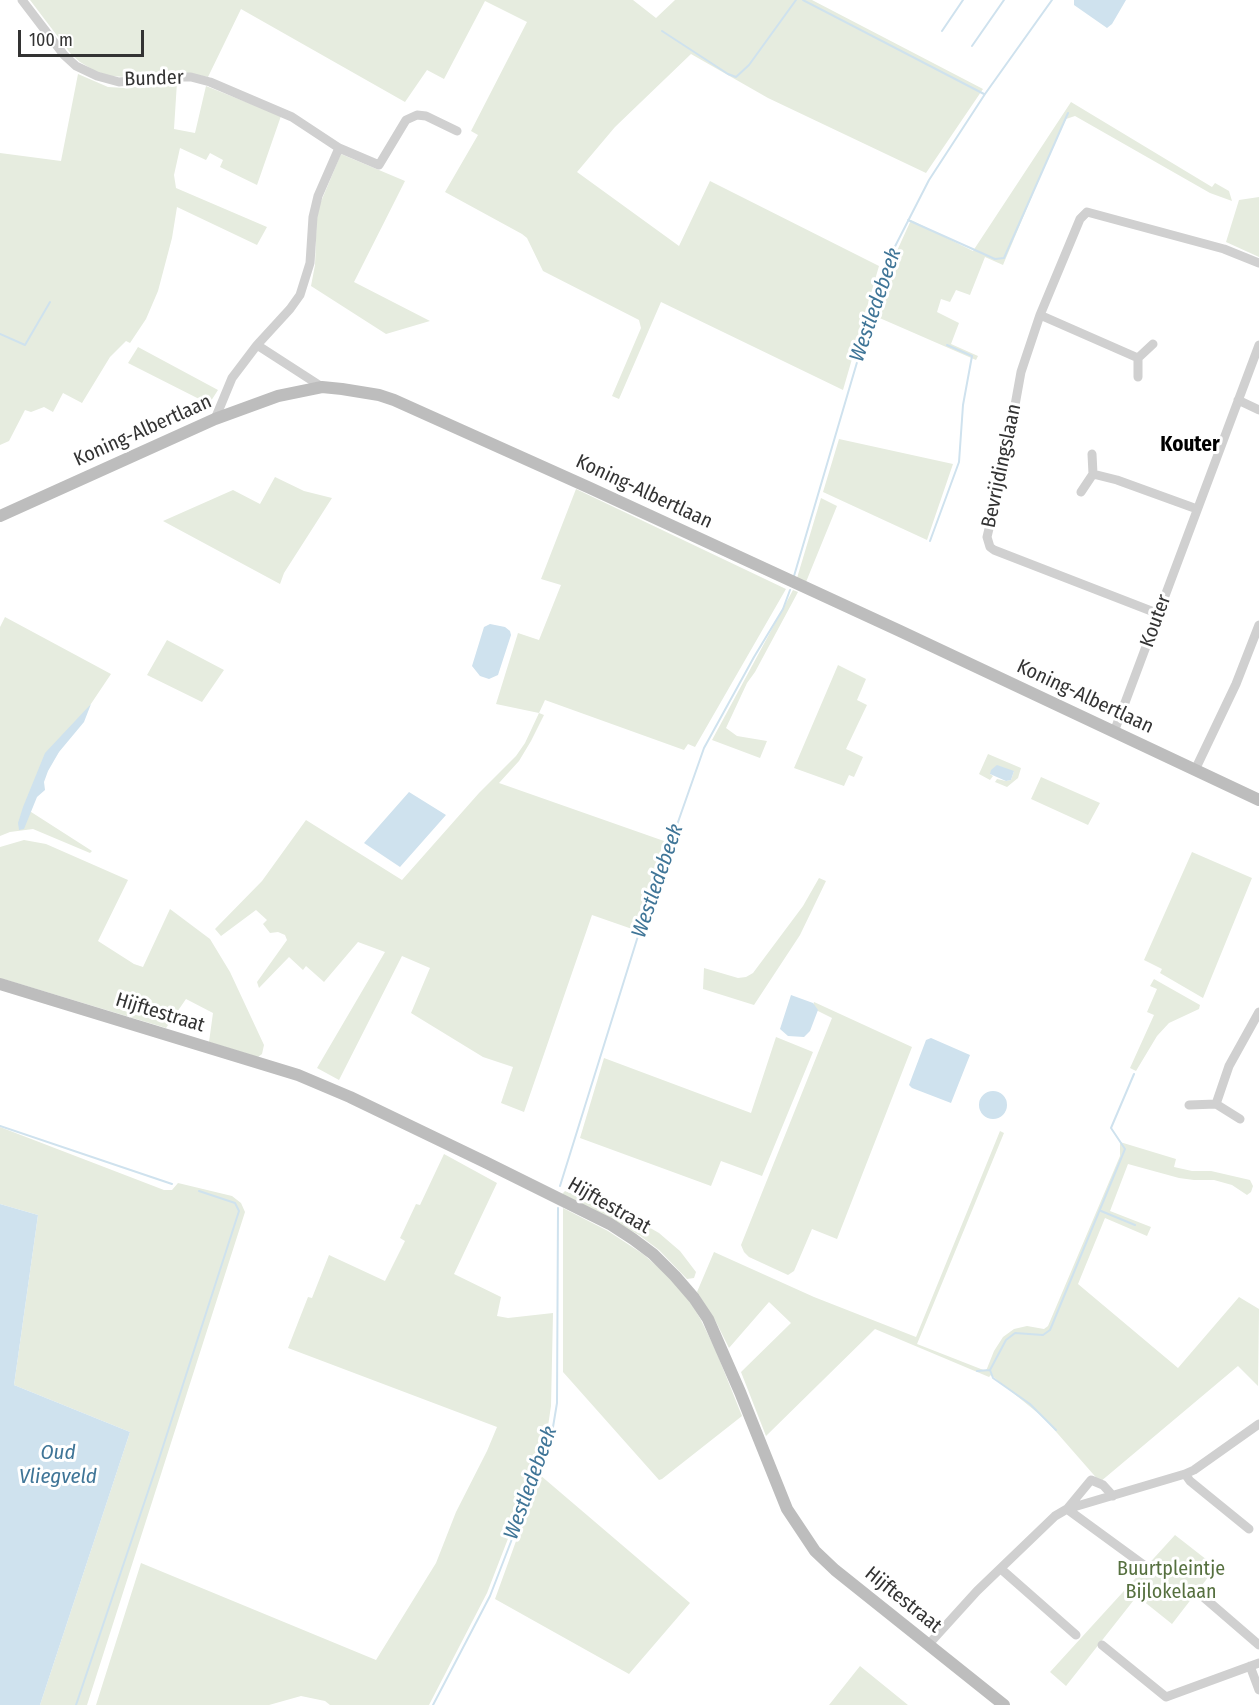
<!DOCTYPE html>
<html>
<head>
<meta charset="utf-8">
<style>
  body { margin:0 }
  #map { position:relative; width:1259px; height:1705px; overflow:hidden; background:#fff; font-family:"Fira Sans Condensed",sans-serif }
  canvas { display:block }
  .scale { position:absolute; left:18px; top:30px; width:126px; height:27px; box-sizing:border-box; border:3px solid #333; border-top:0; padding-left:8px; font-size:18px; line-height:21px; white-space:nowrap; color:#333; -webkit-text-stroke:4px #fff; paint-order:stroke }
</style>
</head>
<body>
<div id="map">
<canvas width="1259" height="1705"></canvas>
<div class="scale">100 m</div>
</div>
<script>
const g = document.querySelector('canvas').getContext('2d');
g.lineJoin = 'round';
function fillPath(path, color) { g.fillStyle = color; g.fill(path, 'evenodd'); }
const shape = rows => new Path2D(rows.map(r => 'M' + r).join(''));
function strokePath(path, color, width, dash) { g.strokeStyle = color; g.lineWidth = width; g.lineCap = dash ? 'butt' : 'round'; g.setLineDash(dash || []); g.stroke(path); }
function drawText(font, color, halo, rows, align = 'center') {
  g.font = font + ' "Fira Sans Condensed",sans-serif'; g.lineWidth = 6; g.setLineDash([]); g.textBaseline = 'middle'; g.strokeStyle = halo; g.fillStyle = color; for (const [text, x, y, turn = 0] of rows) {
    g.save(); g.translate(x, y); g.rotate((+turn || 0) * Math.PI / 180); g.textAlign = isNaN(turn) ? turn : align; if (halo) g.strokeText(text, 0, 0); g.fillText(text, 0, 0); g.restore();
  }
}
fillPath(shape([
  [30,0,633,0,656,18,675,0,812,0,983,89,926,173,768,98,691,54,615,127,577,172,679,246,710,181,879,266,843,390,661,302,619,399,612,396,641,328,639,320,543,271,527,238,522,234,445,192,478,135,471,131,527,22,485,1,444,79,427,70,405,102,241,9,208,77,177,71,126,77,110,76,95,71,80,62,71,54],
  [78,74,108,87,125,88,177,82,174,129,195,133,206,86,281,116,257,185,220,167,223,160,210,153,206,160,180,148,174,175,176,188,267,227,257,245,177,207,172,238,158,291,146,319,130,343,126,341,110,357,82,403,63,393,53,412,44,407,31,412,25,410,9,441,0,445,0,153,61,161],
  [1071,102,1212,187,1215,183,1229,191,1232,201,1210,193,1075,116,1066,119,1056,139,1003,265,985,257,970,295,956,290,950,302,941,299,937,312,959,323,951,344,978,356,976,360,875,316,891,264,911,220,973,251],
  [341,154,405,181,354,282,430,321,386,334,311,286,315,265,317,211],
  [1259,197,1259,257,1226,242,1239,200],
  [138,347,218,390,209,404,128,363],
  [839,439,953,464,927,540,823,492],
  [275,477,304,491,332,498,284,573,280,584,163,521,233,490,260,504],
  [576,489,786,589,695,747,688,744,684,750,545,700,539,713,544,715,531,741,519,761,499,783,664,841,635,930,592,915,524,1112,501,1103,513,1067,483,1057,411,1013,430,968,402,956,339,1080,317,1068,385,952,358,942,324,982,306,966,303,970,289,957,259,988,257,982,287,940,285,935,278,932,270,933,263,924,267,920,256,910,221,936,215,929,262,881,306,820,402,880,479,793,516,756,525,743,539,713,496,704,518,633,539,640,561,585,541,579],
  [821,498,837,506,806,582,797,578],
  [793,590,798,592,755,672,747,683,726,728,737,736,767,741,760,758,712,740],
  [5,617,111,674,52,762,28,810,92,851,90,853,33,829,10,832,0,836,0,627],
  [167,640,224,670,202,702,147,675],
  [838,665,866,679,857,700,867,705,846,749,863,757,854,777,849,775,844,786,794,768],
  [988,754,1021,768,1018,778,1007,787,995,782,997,779,1006,781,1011,780,1014,771,990,774,993,776,990,780,979,774],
  [1041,777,1100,803,1088,825,1031,799],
  [24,840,46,844,128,880,98,941,134,964,143,967,170,909,210,939,230,972,264,1045,262,1054,258,1057,209,1042,213,1013,186,999,166,1028,0,978,0,847],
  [1192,852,1252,878,1203,998,1160,973,1162,969,1144,960],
  [819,878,826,881,800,935,754,1005,703,989,704,968,738,978,746,977,753,973,803,906],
  [1154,979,1200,1005,1199,1009,1169,1023,1157,1036,1136,1071,1130,1068,1154,1015,1147,1012,1157,989,1150,986],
  [814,1002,912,1047,837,1239,812,1229,794,1271,788,1275,749,1257,744,1252,741,1245,832,1018,812,1008],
  [776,1037,813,1052,762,1176,721,1161,711,1186,580,1138,604,1058,751,1113],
  [0,1127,164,1190,172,1190,178,1183,232,1196,241,1203,245,1212,87,1705,40,1705,130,1432,14,1385,38,1215,0,1204],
  [1000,1131,1004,1133,917,1344,986,1371,994,1351,1003,1337,1014,1329,1027,1326,1044,1329,1048,1326,1120,1156,1120,1142,1176,1159,1174,1167,1192,1171,1211,1171,1250,1180,1253,1186,1251,1192,1247,1195,1232,1185,1214,1180,1194,1180,1179,1178,1128,1164,1110,1211,1151,1227,1147,1236,1105,1218,1078,1284,1178,1368,1239,1297,1259,1309,1258,1386,1238,1366,1100,1482,1044,1418,991,1375,989,1377,875,1329,766,1436,741,1372,791,1323,769,1302,729,1348,715,1320,697,1292,714,1252,814,1297,916,1337],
  [444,1154,497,1183,454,1274,501,1297,497,1316,508,1318,553,1313,551,1406,548,1426,533,1474,487,1593,429,1705,330,1705,325,1701,301,1696,269,1705,96,1705,141,1563,376,1660,436,1563,456,1512,487,1451,497,1427,288,1348,308,1297,312,1298,329,1255,385,1281,405,1241,400,1238,416,1204,420,1205],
  [565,1191,631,1217,659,1233,680,1251,696,1272,694,1278,687,1279,659,1250,639,1235,562,1194],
  [563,1208,608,1231,643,1254,666,1274,688,1298,701,1320,716,1351,742,1416,662,1479,659,1480,563,1372],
  [540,1475,690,1603,629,1674,495,1599],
  [1175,1535,1216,1567,1172,1624,1137,1596,1066,1686,1050,1672],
  [860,1666,908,1705,829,1705]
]), '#e6ecdf');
fillPath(shape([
  [1074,0,1126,0,1112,24,1107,28,1074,5],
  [490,624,505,627,510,631,511,635,498,675,489,679,480,676,472,666,484,627],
  [91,704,84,722,59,752,48,771,44,782,45,790,37,797,24,829,19,830,18,823,23,807,45,753],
  [997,765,1014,771,1011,780,1006,781,990,774,991,770],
  [409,792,446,815,400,867,364,843],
  [791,995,813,1003,818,1010,810,1031,804,1037,788,1036,780,1029],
  [931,1038,970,1055,951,1103,912,1088,909,1085,926,1040],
  '979 1105a14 14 0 1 1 28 0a14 14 0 1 1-28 0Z',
  [0,1204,38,1215,14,1385,130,1432,40,1705,0,1705]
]), '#cfe2ee');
strokePath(shape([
  [803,0,984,94],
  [662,31,728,74,736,77,749,65,796,0],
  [942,31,963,0],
  [972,46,1004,0],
  [908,220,995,259,1004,258,1068,113],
  [0,334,25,345,50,302],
  [930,541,959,462,963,405,972,356,947,345],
  [794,576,886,264,929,180,985,94,1052,0],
  [0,1126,172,1184],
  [560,1186,638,936,704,748,754,657,783,609,790,590],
  [1101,1211,1135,1225],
  [977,1371,990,1370],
  [1056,1430,1030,1404,993,1378,990,1370,1006,1340,1015,1333,1043,1335,1050,1330,1125,1149,1111,1128,1134,1074],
  [76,1705,158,1462,239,1211,235,1203,199,1191],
  [433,1705,490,1596,534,1482,553,1427,557,1403,558,1208]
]), '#cfe2ee', 2);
strokePath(shape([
  [22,0,64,55,76,66,97,76,119,82,173,77,191,77,210,82,292,117,339,148,379,165,406,120,417,115,426,116,457,131],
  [1040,315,1138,358],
  [257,345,322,387],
  [1138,377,1138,358,1153,344],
  [1238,400,1259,410],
  [215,419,232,378,257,345,290,309,300,295,310,263,313,217,318,196,339,148],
  [1093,474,1117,480,1197,509],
  [1081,492,1093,474,1092,454],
  [1159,614,994,550,990,547,987,537,1004,466,1021,372,1040,315,1080,219,1087,212,1224,249,1259,263],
  [1114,732,1259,345],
  [1195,770,1236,684,1259,625],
  [1216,1104,1229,1066,1259,1012],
  [1189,1105,1216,1104,1240,1119],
  [1185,1474,1190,1481,1249,1529],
  [1113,1496,1103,1485,1091,1480,1067,1509,1145,1566],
  [1001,1569,1076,1635],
  [1201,1595,1259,1645],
  [928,1645,977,1591,1055,1516,1067,1509,1185,1474,1194,1470,1259,1424],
  [1102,1645,1166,1697,1259,1663],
  [1250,1666,1259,1690]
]), '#d0d0d0', 9);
strokePath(shape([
  [0,516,215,419,278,396,322,387,342,389,379,395,394,400,590,488,900,631,1259,800],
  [0,984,298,1075,350,1097,485,1162,610,1224,633,1239,653,1254,675,1276,694,1298,708,1319,740,1392,787,1509,815,1551,835,1570,1004,1705]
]), '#bdbdbd', 12);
drawText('20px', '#333', '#fff', [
  ["Bunder",154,79,-2],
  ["Koning-Albertlaan",143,431,-24],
  ["Bevrijdingslaan",1002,466,-78],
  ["Koning-Albertlaan",644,492,25],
  ["Kouter",1156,621,-70],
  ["Koning-Albertlaan",1085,697,25],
  ["Hijftestraat",160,1013,17],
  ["Hijftestraat",609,1206,30],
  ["Hijftestraat",903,1600,39]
]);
drawText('20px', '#56703f', '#fff', [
  ["Buurtpleintje",1171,1569],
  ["Bijlokelaan",1171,1592]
]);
drawText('italic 21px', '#3f7597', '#fff', [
  ["Westledebeek",876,305,-71],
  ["Westledebeek",658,881,-71],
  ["Oud",58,1453],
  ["Vliegveld",58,1477],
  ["Westledebeek",531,1483,-70]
]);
drawText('bold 21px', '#000', '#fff', [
  ["Kouter",1190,445]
]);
</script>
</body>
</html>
